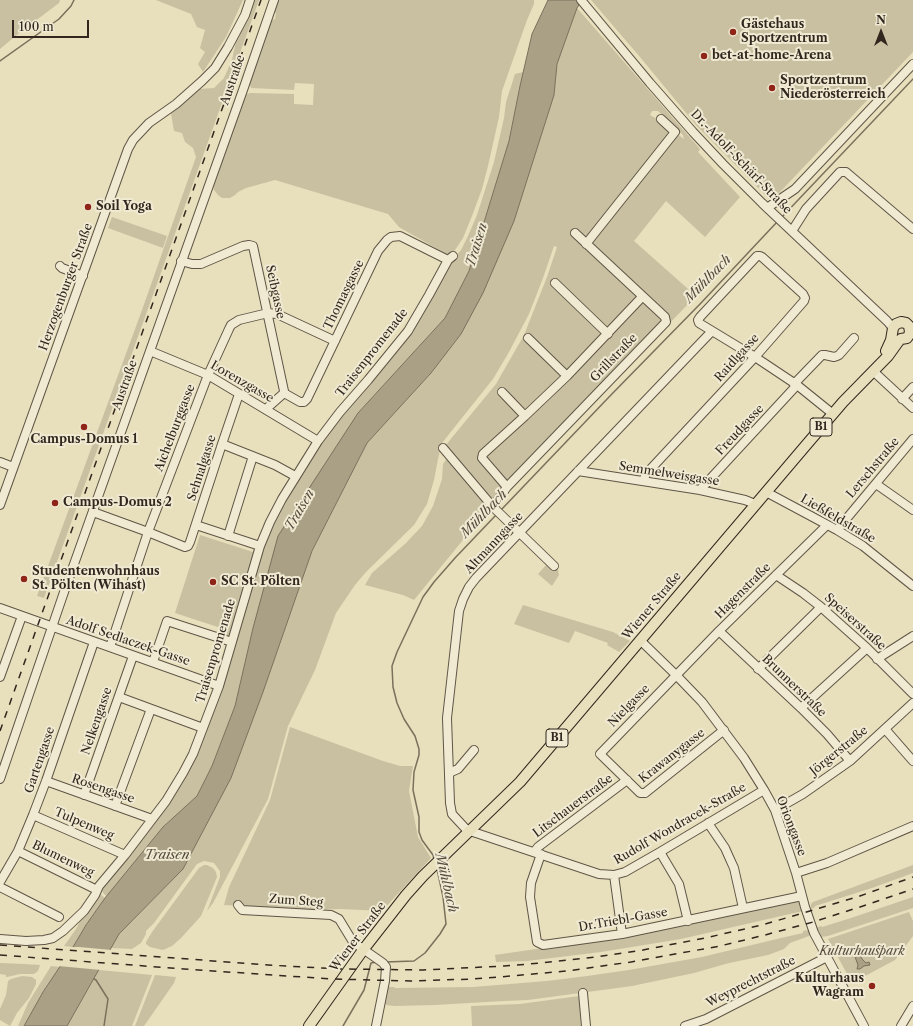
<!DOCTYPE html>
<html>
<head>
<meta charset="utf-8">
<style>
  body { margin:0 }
  #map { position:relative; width:913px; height:1026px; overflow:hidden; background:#e8dfbc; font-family:"Libre Caslon Text",serif }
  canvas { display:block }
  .north { position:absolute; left:861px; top:12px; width:40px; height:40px; -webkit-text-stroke:3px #f0ead3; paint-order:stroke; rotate:0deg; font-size:11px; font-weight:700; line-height:16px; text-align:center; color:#32271e }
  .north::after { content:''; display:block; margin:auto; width:14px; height:18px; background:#32271e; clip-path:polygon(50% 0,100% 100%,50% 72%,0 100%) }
  .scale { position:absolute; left:12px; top:20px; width:77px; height:18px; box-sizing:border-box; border:2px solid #32271e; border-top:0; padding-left:5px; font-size:12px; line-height:14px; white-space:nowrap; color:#32271e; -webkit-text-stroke:3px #f0ead3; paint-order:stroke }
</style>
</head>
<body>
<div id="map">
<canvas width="913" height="1026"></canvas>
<div class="north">N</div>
<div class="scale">100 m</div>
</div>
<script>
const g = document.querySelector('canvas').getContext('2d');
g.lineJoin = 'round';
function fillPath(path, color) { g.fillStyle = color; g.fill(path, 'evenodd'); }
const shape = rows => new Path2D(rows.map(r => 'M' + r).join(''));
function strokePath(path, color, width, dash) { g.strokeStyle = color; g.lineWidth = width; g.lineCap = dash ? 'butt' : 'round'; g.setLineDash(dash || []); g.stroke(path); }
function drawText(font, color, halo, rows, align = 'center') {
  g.font = font + ' "Libre Caslon Text",serif'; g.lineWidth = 4; g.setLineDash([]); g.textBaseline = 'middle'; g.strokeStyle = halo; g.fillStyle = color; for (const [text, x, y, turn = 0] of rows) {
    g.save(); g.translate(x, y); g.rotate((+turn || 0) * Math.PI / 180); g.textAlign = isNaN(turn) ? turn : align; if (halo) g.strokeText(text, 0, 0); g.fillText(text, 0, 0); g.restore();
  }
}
fillPath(shape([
  [0,0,60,0,59,3,18,34,0,49],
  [156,0,243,0,226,37,203,72,198,64,205,52,200,48,205,30,197,27,191,14],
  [253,0,259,0,44,598,37,596,142,310,196,157,193,148,185,142,182,133,174,131,171,113,175,108,199,89,214,88,224,78,232,60,237,36],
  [277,0,534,0,534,4,527,20,502,91,499,117,488,166,482,189,472,216,463,238,455,250,450,255,446,254,399,227,388,214,275,180,246,188,238,192,235,195,230,198,222,198,218,195,214,190,213,184,243,96,250,93,294,94,294,104,313,105,314,84,295,83,294,90,251,88,249,82,270,21,275,19,276,14,274,10],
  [591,0,913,0,913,52,780,192,769,199,696,125,640,57],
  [577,8,700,149,698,152,740,197,705,237,666,201,634,241,696,296,508,489,493,509,445,446,496,384,524,335,547,277,557,247,554,246,543,278,529,314,509,352,493,379,442,443,438,459,434,480,427,504,414,525,366,572,355,585,336,613,315,670,288,726,268,799,213,903,207,911,220,877,220,871,214,863,204,861,197,864,154,923,146,931,146,934,141,943,132,949,111,948,119,934,183,869,231,778,263,692,312,552,367,443,431,373,461,334,514,221,554,95,557,64],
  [652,111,658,111,683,135,684,139,659,120,650,115],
  [523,72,520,86,509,141,491,200,469,271,445,318,358,413,253,628,235,706,212,766,197,796,163,827,107,896,104,894,101,889,182,782,264,543,285,499,320,443,340,416,398,348,450,262,461,250,468,236,477,215,494,162,504,118,506,102,515,74],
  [112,217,167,236,163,248,108,228],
  [447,458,489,508,414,600,403,595,365,585,372,573,406,543,422,526,433,506,442,479,443,464],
  [200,535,253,552,254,548,258,550,231,640,225,638,227,630,175,613],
  [548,563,552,566,553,570,558,570,559,575,552,586,538,574],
  [523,605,613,632,630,641,619,652,607,645,608,643,575,631,569,643,514,624],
  [290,727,383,761,400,766,413,766,409,791,418,837,431,858,382,911,341,909,314,910,224,905,229,887,270,800],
  [204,865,207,865,213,868,216,872,217,877,201,916,181,938,172,946,163,950,150,947,146,944,146,942,152,932,199,868],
  [913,865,913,873,872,888,815,906,815,907,811,909,811,904,813,902],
  [98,894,100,894,105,898,86,925,73,947,64,946,76,929,85,912],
  [913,897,913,908,828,936,821,937,815,928,821,926,822,927,851,918],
  [795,901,799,902,800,904,803,911,681,939,601,952,527,961,496,962,495,955,611,938],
  [909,912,913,921,913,936,895,960,852,983,828,939],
  [809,930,810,934,809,936,790,943,784,949,768,955,729,963,694,973,632,986,528,1000,504,1001,435,1005,395,1006,386,1005,384,1002,387,987,394,987,395,988,473,987,547,981,587,976,629,970,702,957,781,938,803,933,803,931],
  [0,963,24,964,40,965,38,971,34,974,20,974,7,977,6,977,6,975,0,974],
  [51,966,60,967,43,992,24,1026,18,1026,28,1003],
  [99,970,152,975,132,1026,67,1026],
  [155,975,176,977,174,983,144,1026,135,1026],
  [22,976,32,977,36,980,36,984,29,998,17,1013,10,1026,0,1020,0,1009,6,995,8,981,11,979],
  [579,996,581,1026,472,1026,471,1006,520,1004]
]), '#c9c0a1');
const water = shape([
  [548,0,582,0,577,8,557,64,554,95,514,221,483,293,461,334,431,373,367,443,312,551,263,692,231,778,183,869,119,934,67,1026,24,1026,43,992,73,947,86,925,105,898,163,827,197,796,212,766,235,706,253,628,278,536,358,413,445,318,469,271,509,141,520,86,532,34,548,0],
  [859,946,863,951,860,955,862,959,866,963,869,962,870,965,864,966,860,969,857,969,858,965,854,954,852,956,848,952,854,947,859,946]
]);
fillPath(water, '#aaa086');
strokePath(water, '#7a705c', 1);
fillPath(shape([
  [71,947,79,947,112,950,101,970,58,966]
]), '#e8dfbc');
strokePath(shape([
  [0,61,59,19,71,6,74,0],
  [781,218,913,79],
  [501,510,609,397,701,303,777,222],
  [434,859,433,855,422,840,419,832,419,817,413,790,414,772,419,755,419,749,415,736,404,719,397,703,393,687,392,666,397,652,423,597,434,582,455,558,497,514],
  [385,962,414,961,425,953,440,934,446,924,443,897,437,869],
  [94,979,96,980,108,999,104,1026],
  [343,1026,364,990,371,963,377,962]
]), '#7a705c', 1.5);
const minor = shape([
  [581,0,650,83,693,132,723,164,762,203,887,321,893,328],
  [767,208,795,189,913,64],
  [792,231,806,209,840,172,846,172,913,229],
  [586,244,675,132,661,119],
  [181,261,192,264,201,264,243,246,249,245,253,246,284,391,284,393,266,409],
  [60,266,62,268,83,276],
  [555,283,608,334],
  [712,331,519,533,476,578,469,587,463,599,459,611,447,718,450,803,452,814,465,828,470,831,599,874,614,875,625,872,660,852,764,790],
  [528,338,567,376],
  [150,351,208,375,318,441],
  [873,371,913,408],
  [794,384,822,355,825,355,834,357,837,356,839,355,854,338],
  [502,392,525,416],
  [284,393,300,402,304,402,307,399,378,251,387,240,391,237,400,236,448,260],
  [902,399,913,387],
  [222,444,275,465,295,476],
  [443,448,493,507,554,566],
  [0,462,13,467],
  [578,471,700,490,745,500,755,504],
  [643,481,646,474,755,357,804,301,805,298,803,294,762,257,760,256,757,256,700,317,698,320,699,323,755,357,797,385,833,414],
  [876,484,913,510],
  [507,487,482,458,483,454,525,416,567,376,642,297],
  [700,490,797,385],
  [766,492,837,530,863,546,913,586],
  [0,505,128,149,133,140,149,123,176,104,202,81,215,68,228,47,245,15,250,0],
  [493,507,507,487,666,322,665,317,575,233],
  [93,512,148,532,185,547,188,546,190,542,222,444,239,394],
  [196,525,260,546],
  [837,530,913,439],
  [228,536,253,456],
  [776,575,803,593,821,607,867,648,913,694],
  [0,608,219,686],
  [719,631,801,708,827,734,850,761],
  [640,640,676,675,702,702,744,758,764,790,775,810,796,873,805,907,814,933,864,1026],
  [110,647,148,532,208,375,229,329,231,325,239,320,268,313,277,314,335,341],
  [877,659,913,636],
  [153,662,167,621,232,642],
  [758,669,821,607],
  [0,677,22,616],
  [119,697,203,728],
  [801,708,867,648],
  [885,729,913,761],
  [724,730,645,793,640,793,600,754,719,631,827,525],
  [449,773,458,769,474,750],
  [0,779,63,595,243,90,274,0],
  [46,781,152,819],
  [84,795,133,656],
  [115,806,151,709],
  [775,810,803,794,850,761,913,703],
  [33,815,125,855],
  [708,823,725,848,729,857,734,868,743,908],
  [18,851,97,890],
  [534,852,538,847,627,780],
  [660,852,679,884,688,921],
  [541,854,531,883,530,897,537,942,543,945,622,934,802,896],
  [796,873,827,863,913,826],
  [614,875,622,934],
  [0,882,18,851,33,815,46,781,94,642],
  [0,887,59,917],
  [238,905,242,910,331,915,339,919,353,942,383,963,386,967,385,981,376,1026],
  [0,939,26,941,44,940,53,938,63,931,84,911,95,895,99,886,125,855,166,801,183,773,193,754,219,686,260,546,270,522,282,499,318,441,340,412,368,380,408,331,429,295,448,260,453,256],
  [583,993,586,1026],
  [685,1026,706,1019,827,957],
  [901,1026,913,1006]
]);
const major = shape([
  [886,351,891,340,893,328,896,324,901,322,906,323,909,326,910,332],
  [309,1026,363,950,406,895,423,876,520,782,807,444,843,402,888,356,898,342,901,339,907,338,909,335,910,332,913,329]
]);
strokePath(minor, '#605546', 10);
strokePath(major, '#32271e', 12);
strokePath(minor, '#f0ead3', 8);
strokePath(major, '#e8dfbc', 10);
strokePath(shape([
  [0,731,261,0],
  [0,945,268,965,340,969,423,970,504,966,541,963,596,957,643,950,705,938,762,925,803,913,857,897,913,877],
  [0,955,184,969,332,979,410,981,473,979,511,976,567,971,631,962,720,946,765,935,813,922,863,906,913,889]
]), '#32271e', 1.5, [7, 7]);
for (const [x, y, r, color] of [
  [733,32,4,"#8f2418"],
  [704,56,4,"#8f2418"],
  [772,88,4,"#8f2418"],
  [88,207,4,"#8f2418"],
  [84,427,4,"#8f2418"],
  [55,503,4,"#8f2418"],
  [24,579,4,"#8f2418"],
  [213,582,4,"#8f2418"],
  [872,986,4,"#8f2418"]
]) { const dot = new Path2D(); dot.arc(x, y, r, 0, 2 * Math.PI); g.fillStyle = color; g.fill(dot); strokePath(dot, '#f0ead3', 1.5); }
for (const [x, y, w] of [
  [821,427,22],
  [557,738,22]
]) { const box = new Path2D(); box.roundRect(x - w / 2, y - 9, w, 18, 3); g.fillStyle = '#f0ead3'; g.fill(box); strokePath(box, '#32271e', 1); }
drawText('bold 11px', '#32271e', null, [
  ["B1",821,427],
  ["B1",557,738]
]);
drawText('bold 12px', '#32271e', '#f0ead3', [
  ["Gästehaus",741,25],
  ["Sportzentrum",741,39],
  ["bet-at-home-Arena",712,56],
  ["Sportzentrum",780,81],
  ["Niederösterreich",780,95],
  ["Soil Yoga",96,207],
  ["Campus-Domus 1",84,440,"center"],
  ["Campus-Domus 2",63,503],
  ["Studentenwohnhaus",32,572],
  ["St. Pölten (Wihast)",32,586],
  ["SC St. Pölten",221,582],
  ["Kulturhaus",864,979,"right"],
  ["Wagram",864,993,"right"]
], 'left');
drawText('12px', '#32271e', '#f0ead3', [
  ["Austraße",233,80,-71],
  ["Dr.-Adolf-Schärf-Straße",741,162,46],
  ["Herzogenburger Straße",66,287,-70],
  ["Seibgasse",275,292,78],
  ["Thomasgasse",344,295,-64],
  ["Traisenpromenade",372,353,-52],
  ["Grillstraße",614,358,-46],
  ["Raidlgasse",737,358,-48],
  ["Lorenzgasse",242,382,30],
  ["Austraße",125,385,-70],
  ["Aichelburggasse",175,428,-69],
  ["Freudgasse",740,430,-47],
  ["Sehnalgasse",202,468,-72],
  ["Lerschstraße",873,468,-50],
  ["Semmelweisgasse",669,474,9],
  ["Ließfeldstraße",838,519,30],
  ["Altmanngasse",494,543,-47],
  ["Hagenstraße",743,591,-45],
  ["Wiener Straße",652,606,-50],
  ["Speiserstraße",855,622,42],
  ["Adolf Sedlaczek-Gasse",128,641,19],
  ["Traisenpromenade",216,651,-73],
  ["Brunnerstraße",794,686,44],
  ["Nielgasse",629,706,-46],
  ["Nelkengasse",97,721,-71],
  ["Jörgerstraße",839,751,-39],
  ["Krawanygasse",672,756,-38],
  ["Gartengasse",40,760,-71],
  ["Rosengasse",103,789,19],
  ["Litschauerstraße",573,806,-37],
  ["Tulpenweg",84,824,23],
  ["Rudolf Wondracek-Straße",680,824,-30],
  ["Oriongasse",791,826,69],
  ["Blumenweg",63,859,26],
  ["Zum Steg",296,901,4],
  ["Dr.Triebl-Gasse",623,920,-10],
  ["Wiener Straße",358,937,-53],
  ["Weyprechtstraße",751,982,-27]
]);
drawText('italic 12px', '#584d3f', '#f0ead3', [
  ["Kulturhauspark",862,952]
]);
drawText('italic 13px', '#564b3d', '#f0ead3', [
  ["Traisen",477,245,-73],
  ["Mühlbach",708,279,-46],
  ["Traisen",300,510,-60],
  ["Mühlbach",484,514,-46],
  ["Traisen",167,855],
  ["Mühlbach",446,883,77]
]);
</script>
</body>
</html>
